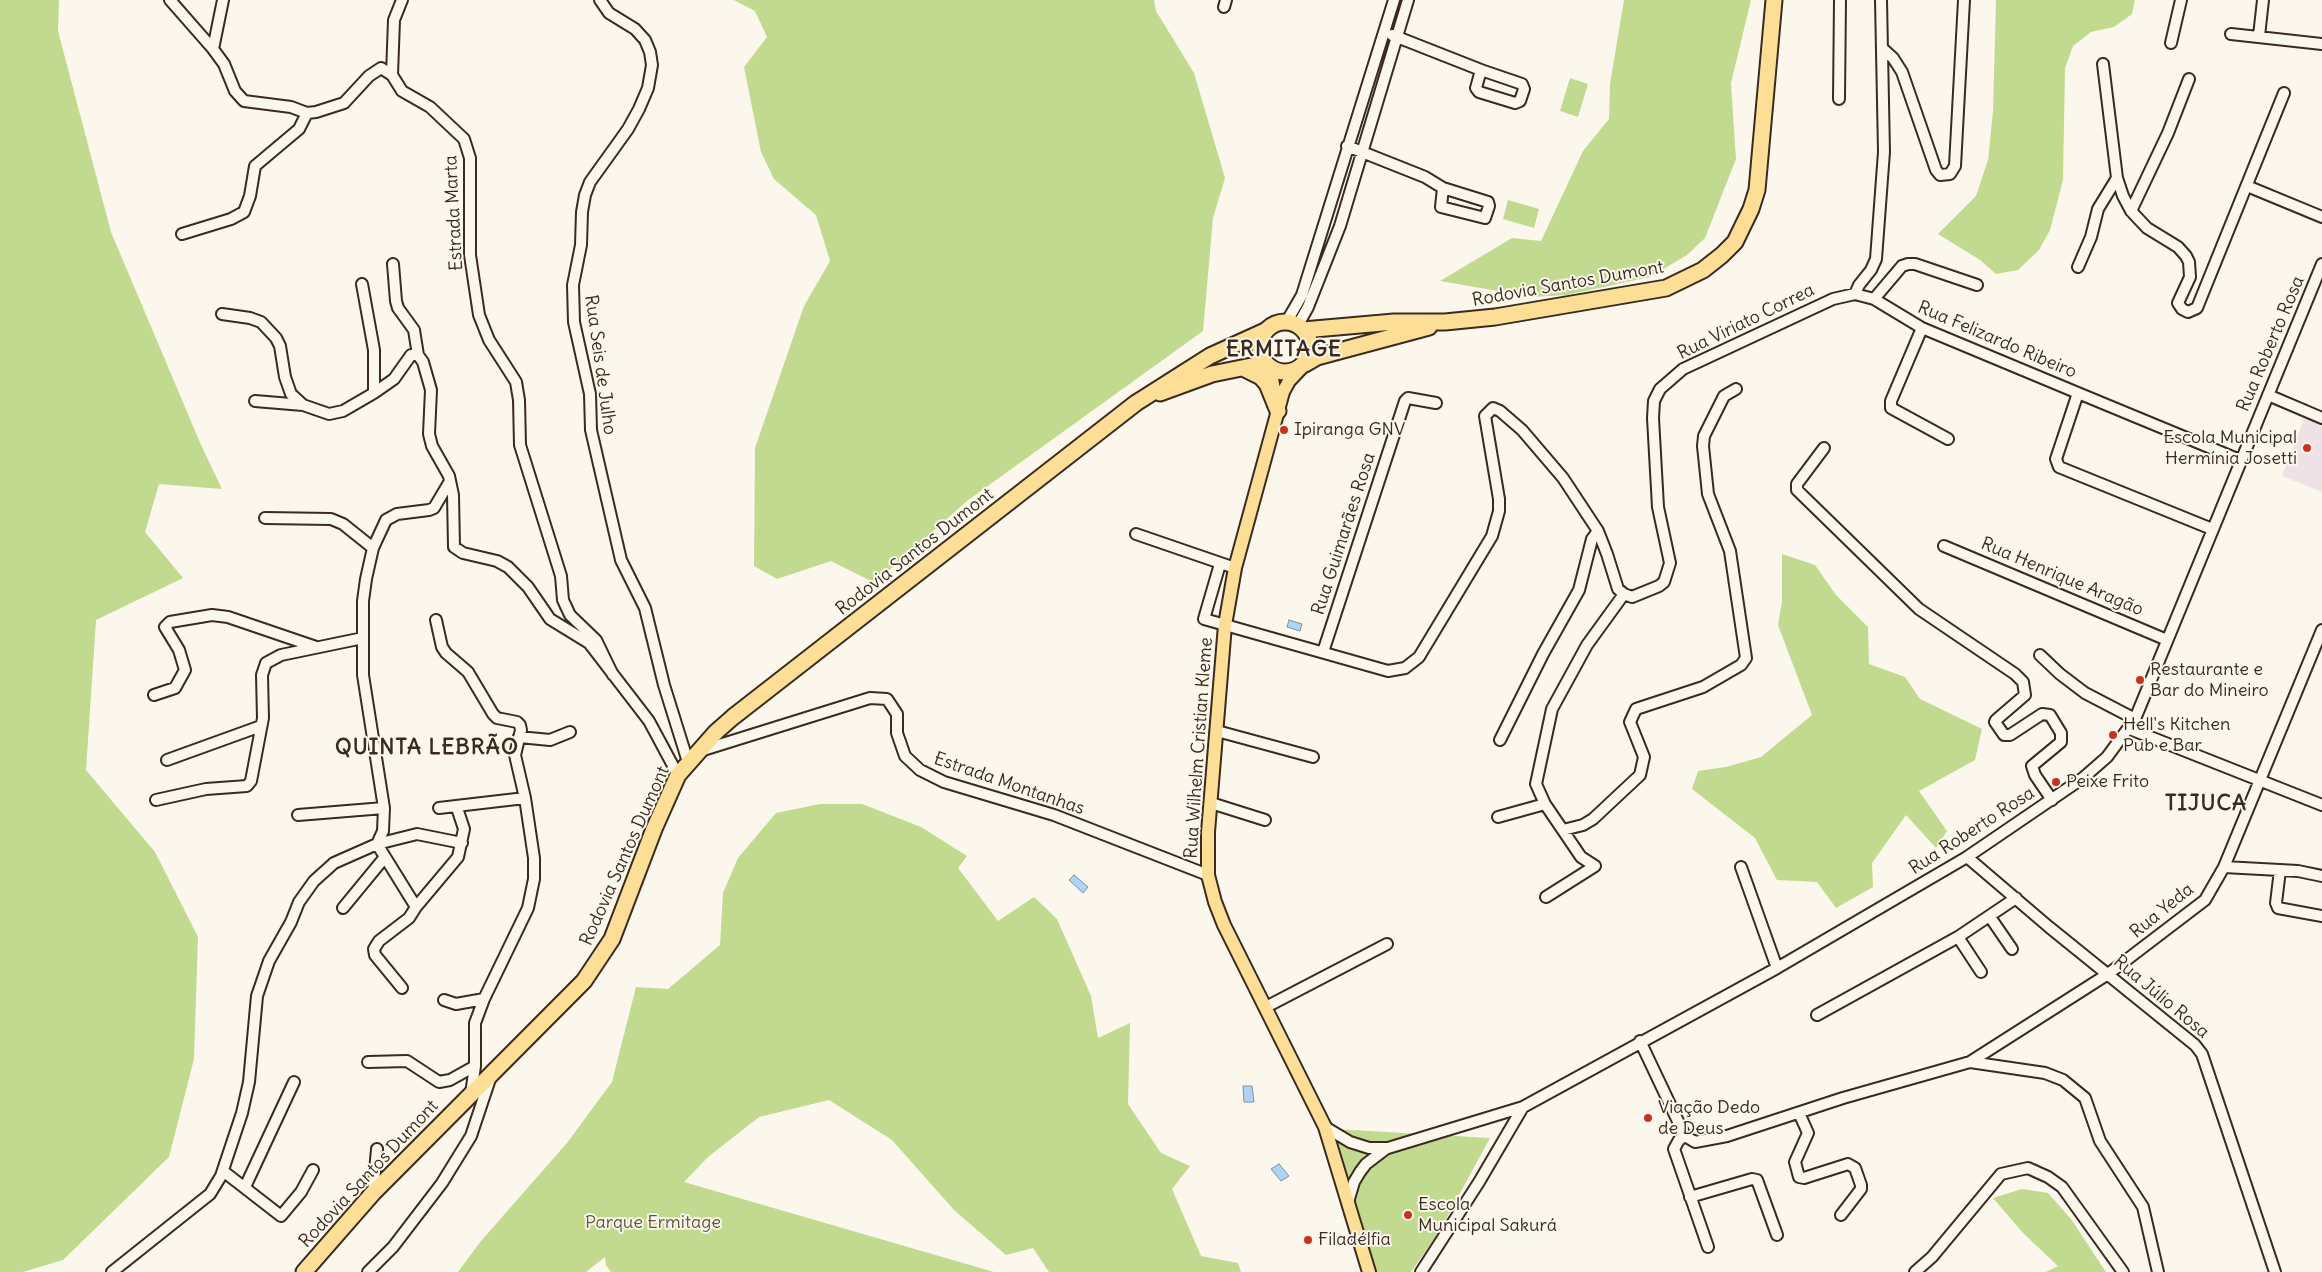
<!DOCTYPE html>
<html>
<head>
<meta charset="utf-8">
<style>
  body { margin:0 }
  canvas { display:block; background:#fbf7ec }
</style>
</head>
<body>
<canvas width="2322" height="1272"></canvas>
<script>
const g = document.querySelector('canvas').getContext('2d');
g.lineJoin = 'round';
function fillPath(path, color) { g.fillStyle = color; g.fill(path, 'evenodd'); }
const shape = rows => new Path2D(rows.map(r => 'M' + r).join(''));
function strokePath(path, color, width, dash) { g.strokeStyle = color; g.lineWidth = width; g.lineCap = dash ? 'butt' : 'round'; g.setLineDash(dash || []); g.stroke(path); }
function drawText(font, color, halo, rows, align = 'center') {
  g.font = font + ' Delius,sans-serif'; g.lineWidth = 4; g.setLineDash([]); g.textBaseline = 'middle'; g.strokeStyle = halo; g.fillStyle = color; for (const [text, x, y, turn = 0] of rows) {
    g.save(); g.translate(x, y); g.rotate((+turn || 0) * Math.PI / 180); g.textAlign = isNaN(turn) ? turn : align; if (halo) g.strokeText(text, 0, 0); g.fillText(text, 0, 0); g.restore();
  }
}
fillPath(shape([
  [2306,414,2322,420,2322,492,2282,476]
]), '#eee2e7');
fillPath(shape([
  [0,0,59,0,58,31,111,232,201,445,222,489,159,484,145,532,183,578,96,620,86,770,155,852,198,937,194,1059,169,1157,63,1260,23,1272,0,1272],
  [734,0,1154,0,1156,11,1194,73,1225,178,1213,218,1203,331,967,501,875,583,831,561,777,579,754,566,755,448,804,306,830,261,816,215,774,179,761,152,744,67,767,37,755,11],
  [1624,0,1751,0,1731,83,1736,159,1705,238,1687,255,1650,277,1566,295,1533,297,1440,281,1512,238,1541,241,1583,151,1609,119,1610,84],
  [1996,0,2135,0,2132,14,2114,27,2091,32,2073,46,2065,68,2063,180,2050,230,2039,250,2018,270,1996,274,1980,260,1938,234,1976,196,1988,160,1993,111],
  [1570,78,1588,84,1578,117,1560,111],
  [1508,200,1539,209,1534,228,1503,219],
  [1782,554,1815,565,1836,595,1868,627,1869,664,1905,677,1920,699,1982,729,1975,760,1919,791,1947,831,1936,848,1906,815,1872,863,1873,887,1836,908,1817,882,1777,880,1755,838,1692,789,1698,771,1726,767,1761,757,1812,715,1778,625,1782,601],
  [820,804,862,804,921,827,967,856,958,868,998,921,1034,897,1057,919,1091,996,1098,1038,1130,1023,1128,1104,1161,1153,1190,1166,1172,1189,1201,1256,1238,1263,1241,1272,1049,1272,1033,1248,1006,1255,954,1210,892,1140,829,1100,759,1117,708,1157,684,1182,994,1272,611,1272,606,1265,605,1257,586,1272,458,1272,481,1241,567,1143,612,1082,636,987,668,989,720,945,723,893,738,858,776,813],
  [1318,1128,1490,1138,1439,1232,1411,1272,1369,1272],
  [2022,1189,2048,1193,2071,1219,2106,1272,2046,1272,2058,1266,2023,1233,1993,1198]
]), '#c1da90');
const water = shape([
  [1289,620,1302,624,1300,631,1287,627,1289,620],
  [1074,875,1088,887,1083,893,1069,880,1074,875],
  [1243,1086,1252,1086,1254,1102,1244,1102,1243,1086],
  [1279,1164,1289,1176,1281,1181,1271,1169,1279,1164]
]);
fillPath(water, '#add4f6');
strokePath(water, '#7f90a0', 1);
const minor = shape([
  [170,0,213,49,224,64,235,91,244,101,291,107,307,113,316,112,344,103,369,76,381,68,392,75,402,91,430,107,464,139,470,158,470,255,479,315,489,340,516,382,519,400,520,445,561,576,563,600,570,615,596,640,613,675],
  [600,0,609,13,635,29,645,40,650,52,652,65,648,88,639,109,628,129,590,182,585,195,582,212,581,245,573,285,574,322,590,394,591,430,621,560,645,608,664,685,688,762],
  [1224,7,1226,0],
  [2231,34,2322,44],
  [1392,35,1481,70,1476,88,1479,92,1515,103,1520,101,1524,89,1522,84,1481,70],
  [2259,36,2263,0],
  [2171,43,2181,0],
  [213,49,223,0],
  [1883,49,1893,58,1902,72,1936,170,1940,175,1950,174,1955,166,1964,0],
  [2103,64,2117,178,2123,196,2131,211,2147,228,2178,247,2186,256,2189,262,2190,277,2178,303,2182,309,2188,312,2197,308,2199,303,2284,93],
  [392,75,394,20,402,0],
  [1839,99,1840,0],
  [1347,146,1425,177,1443,188,1488,202,1489,206,1485,218,1441,207,1443,188],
  [2247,186,2322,217],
  [2131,211,2168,133,2189,79],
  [182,234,231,219,244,212,250,196,255,166,299,129,307,113],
  [393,264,396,301,398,308,414,330,418,355],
  [2078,267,2091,237,2098,209,2117,178],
  [362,284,374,350,374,393],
  [1855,294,1859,285,1871,270,1876,259,1884,152,1881,0],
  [1874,299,1902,266,1908,264,1915,264,1977,285],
  [222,314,250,318,261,322,276,338,280,346,285,377,291,394,303,405,329,414,343,411,374,393,394,379,411,355,418,355],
  [1287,321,1302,295,1394,0],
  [1298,325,1308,307,1340,226,1408,0],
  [1922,328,1891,401,1891,408,1948,439],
  [418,355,423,362,431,390,429,434,432,446,449,476,453,495,454,547,463,553,497,561,508,567,528,587,550,619,589,643,649,721,678,775],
  [2078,393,2240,460],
  [2268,395,2322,418],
  [255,401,303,405],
  [1824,448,1797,484,1797,490,1919,609,2015,674,2023,682,2025,695,1996,720,1995,722,2004,735,2010,735,2042,714,2050,715,2061,733,2061,742,2032,766,2035,775,2052,800],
  [265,518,331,519,343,524,373,548],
  [1136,534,1235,568],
  [1944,546,2167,640],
  [1220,564,1204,619,1388,671,1405,668,1419,657,1492,536,1499,511,1499,499,1485,416,1493,408,1500,411,1522,430,1563,478,1598,531,1607,554,1618,589,1624,594,1632,597,1659,586,1664,582,1670,563,1658,507,1653,418,1654,401,1660,389,1683,369,1833,299,1855,294,1874,299,1922,328,2078,393,2056,459,2059,467,2212,529],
  [436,620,442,647,446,653,468,672,493,714,497,718,517,722,520,725,521,730,515,755,525,798,534,858,534,879,528,908,484,999,475,1023,475,1066,471,1094],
  [1323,652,1405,401,1408,398,1436,403],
  [2040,655,2060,674,2085,693,2135,719],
  [154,695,175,688,185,670,179,650,165,627,170,622,212,615,228,617,316,647],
  [2130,729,2322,805],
  [1217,731,1313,757],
  [519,737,550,740,570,732],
  [1500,740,1543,654,1579,590,1592,539,1598,531],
  [700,751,870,698,887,699,897,714,897,733,905,756,920,770,944,782,1054,815,1208,875],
  [167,760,261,726],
  [156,800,206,789,247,786,251,781,263,718,262,675,266,663,281,655,363,638],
  [1211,803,1265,820],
  [439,808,525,798],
  [298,815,384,808],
  [1498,817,1545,804],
  [1563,830,1583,825,1593,819,1640,775,1644,757,1630,722,1636,709,1703,687,1741,665,1746,658,1730,551,1708,494,1703,446,1704,436,1724,396,1736,389],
  [1967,857,2049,927,2195,1045,2202,1054,2275,1272],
  [1741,867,1777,968],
  [2224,867,2298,871,2322,876],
  [2280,870,2276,903,2278,908,2322,916],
  [1546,897,1595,866,1581,857,1545,804,1536,784,1552,709,1587,645,1624,594],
  [416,907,458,857,464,829,457,808],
  [343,908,385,857],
  [1990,917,2012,949],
  [1958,937,1981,972],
  [402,988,375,955,374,949,379,941,409,918,416,907,377,844,417,834,462,843],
  [444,1000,456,1004,484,999],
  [1266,1007,1387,944],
  [1817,1015,1958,937,2016,898],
  [1640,1041,1685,1136,1695,1142,1727,1136,1843,1098,1970,1062,2045,1073,2063,1080,2085,1098,2100,1141,2143,1207,2158,1272],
  [368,1062,407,1061,439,1082,450,1080,475,1066],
  [1970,1062,2108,974,2205,900,2224,867,2322,630],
  [1799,1113,1808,1133,1795,1162,1799,1177,1804,1178,1848,1164,1855,1168,1861,1185,1861,1189,1841,1215],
  [1325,1127,1350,1142,1369,1148,1388,1148,1523,1107],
  [1685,1136,1679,1140,1674,1149,1708,1247],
  [223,1171,281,1216,301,1192,313,1170],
  [245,1187,294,1082],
  [373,1193,377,1149],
  [1690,1197,1752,1179,1757,1180,1777,1235],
  [1348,1202,1354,1182,1360,1172,1366,1164,1387,1148],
  [112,1272,210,1194,221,1176,242,1113,249,1082,257,996,269,961,291,922,299,902,314,881,334,863,377,844,383,831,384,808,363,675,363,601,366,579,373,548,386,520,397,514,429,510,434,508,450,481],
  [368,1272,393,1247,442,1183,471,1136,491,1076],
  [1421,1272,1479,1182,1523,1107,1777,968,1967,857,2083,778,2107,757,2135,719,2322,264],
  [1915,1272,1932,1257,2001,1174,2028,1168,2048,1177,2062,1187,2123,1272]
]);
const major = shape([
  [1305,364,1289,381,1283,392,1235,568,1225,625,1208,832,1208,875,1215,902,1224,925,1325,1127,1369,1272],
  [1270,368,1275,395]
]);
const highway = shape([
  '1260 347a25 25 0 1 1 50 0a25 25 0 1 1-50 0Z',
  [1303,330,1394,322,1445,322,1495,317,1666,288,1703,270,1722,255,1735,242,1751,209,1757,190,1774,0],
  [1305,364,1317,357,1429,327],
  [1243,368,1261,377,1267,384,1278,411],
  [1160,393,1212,374,1266,363],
  [304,1272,373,1193,584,981,612,939,654,829,678,775,716,732,733,717,1136,403,1210,356,1265,331]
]);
strokePath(minor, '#3b2a1e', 14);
strokePath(major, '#3b2a1e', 16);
strokePath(highway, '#3b2a1e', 19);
strokePath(minor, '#fbf7ec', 10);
strokePath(major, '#fdde96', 12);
strokePath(highway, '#fdde96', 15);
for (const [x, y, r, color] of [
  [1284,430,5,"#c8321e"],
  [2307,448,5,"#c8321e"],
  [2140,680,5,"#c8321e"],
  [2113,735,5,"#c8321e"],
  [2056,782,5,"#c8321e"],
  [1648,1118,5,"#c8321e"],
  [1408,1215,5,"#c8321e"],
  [1308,1240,5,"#c8321e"]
]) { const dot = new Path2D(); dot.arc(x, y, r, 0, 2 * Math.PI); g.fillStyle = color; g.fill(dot); strokePath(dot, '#fbf7ec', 2); }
drawText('18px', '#3b2a1e', '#fbf7ec', [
  ["Estrada Marta",454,213,-93],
  ["Rodovia Santos Dumont",1568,284,-10],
  ["Rua Viriato Correa",1746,322,-26],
  ["Rua Felizardo Ribeiro",1997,340,23],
  ["Rua Roberto Rosa",2271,344,-67],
  ["Rua Seis de Julho",600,365,82],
  ["Rua Guimarães Rosa",1344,534,-72],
  ["Rodovia Santos Dumont",915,552,-38],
  ["Rua Henrique Aragão",2062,577,23],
  ["Rua Wilhelm Cristian Kleme",1199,748,-86],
  ["Estrada Montanhas",1009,784,19],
  ["Rua Roberto Rosa",1972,831,-33],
  ["Rodovia Santos Dumont",625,856,-66],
  ["Rua Yeda",2162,911,-39],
  ["Rua Júlio Rosa",2161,997,40],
  ["Rodovia Santos Dumont",369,1174,-47]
]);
drawText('18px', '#3b2a1e', '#fbf7ec', [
  ["Ipiranga GNV",1294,430],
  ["Escola Municipal",2297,438,"right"],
  ["Hermínia Josetti",2297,459,"right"],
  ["Restaurante e",2150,670],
  ["Bar do Mineiro",2150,691],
  ["Hell's Kitchen",2123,725],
  ["Pub e Bar",2123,746],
  ["Peixe Frito",2066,782],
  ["Viação Dedo",1658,1108],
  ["de Deus",1658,1129],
  ["Escola",1418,1205],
  ["Municipal Sakurá",1418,1226],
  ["Filadélfia",1318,1240]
], 'left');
drawText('18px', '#5c563a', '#fbf7ec', [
  ["Parque Ermitage",653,1223]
]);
g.letterSpacing = '1px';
drawText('bold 22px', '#3b2a1e', '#fbf7ec', [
  ["ERMITAGE",1284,350],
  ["QUINTA LEBRÃO",427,748],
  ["TIJUCA",2206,804]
]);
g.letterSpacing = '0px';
</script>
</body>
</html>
